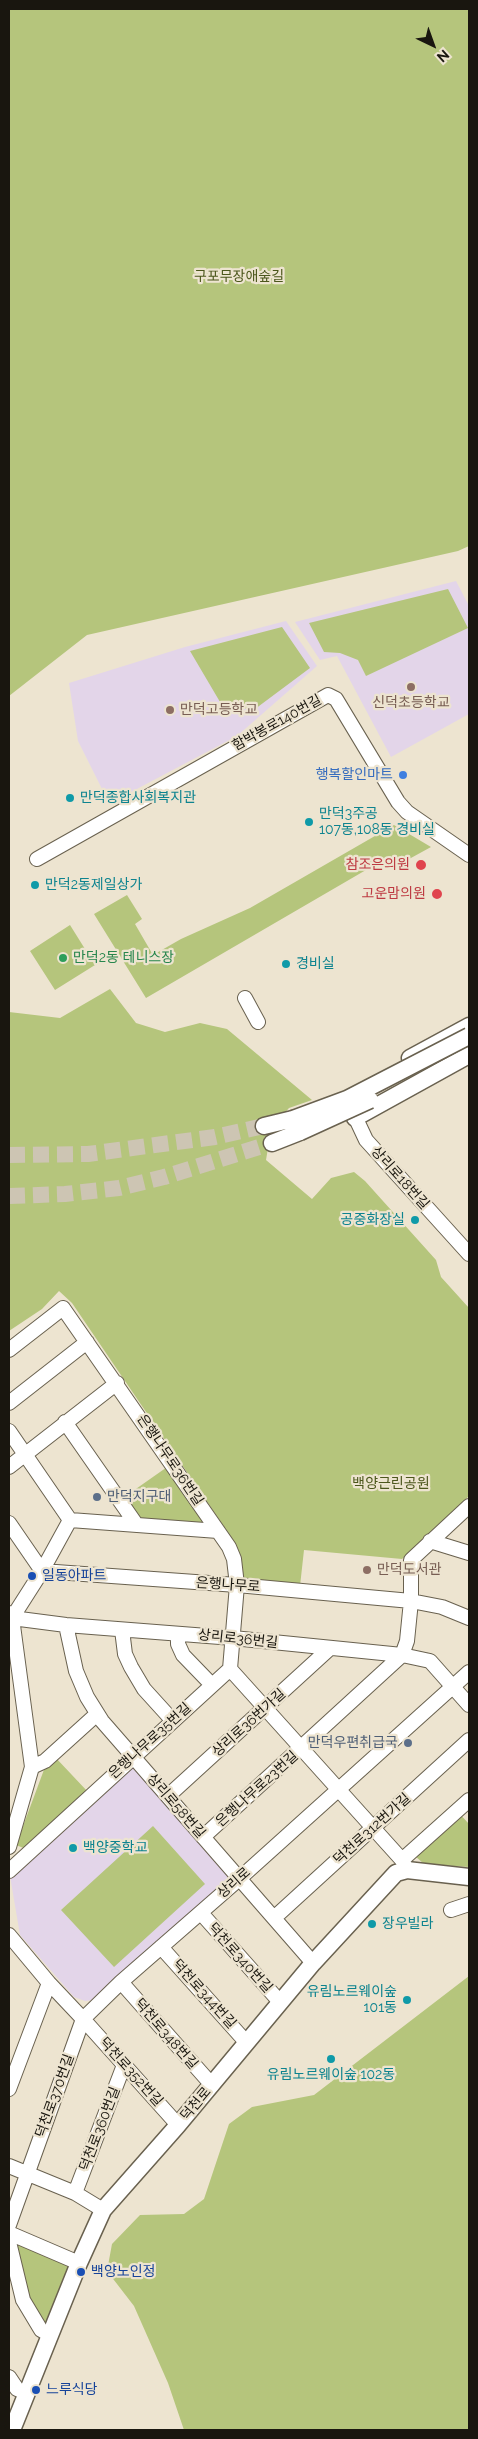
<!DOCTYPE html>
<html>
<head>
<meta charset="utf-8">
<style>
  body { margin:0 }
  #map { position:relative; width:478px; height:2439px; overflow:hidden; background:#ede4d0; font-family:Raleway,sans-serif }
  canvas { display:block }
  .frame { position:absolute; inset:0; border:10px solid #19160f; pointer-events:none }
  .north { position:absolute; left:408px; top:20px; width:50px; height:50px; -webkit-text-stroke:4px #ede4d0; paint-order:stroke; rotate:138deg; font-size:14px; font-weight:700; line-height:20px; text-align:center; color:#19160f }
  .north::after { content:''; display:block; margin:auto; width:18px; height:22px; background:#19160f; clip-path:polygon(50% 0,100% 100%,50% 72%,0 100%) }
</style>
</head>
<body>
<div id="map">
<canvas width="478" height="2439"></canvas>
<div class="frame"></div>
<div class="north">N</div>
</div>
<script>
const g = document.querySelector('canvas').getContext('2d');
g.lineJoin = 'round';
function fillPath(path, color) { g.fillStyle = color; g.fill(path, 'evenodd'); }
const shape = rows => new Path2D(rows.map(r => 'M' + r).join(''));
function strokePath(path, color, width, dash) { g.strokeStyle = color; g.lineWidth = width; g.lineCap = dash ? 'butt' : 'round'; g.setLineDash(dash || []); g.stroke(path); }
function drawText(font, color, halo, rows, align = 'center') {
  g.font = font + ' Raleway,"Noto Sans KR",sans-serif'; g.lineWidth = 4.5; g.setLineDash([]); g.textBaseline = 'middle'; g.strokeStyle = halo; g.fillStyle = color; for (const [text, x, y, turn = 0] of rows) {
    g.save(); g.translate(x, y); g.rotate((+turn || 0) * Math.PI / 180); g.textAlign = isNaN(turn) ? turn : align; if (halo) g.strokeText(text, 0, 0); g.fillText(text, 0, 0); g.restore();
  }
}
fillPath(shape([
  [456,581,469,606,469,714,391,757,337,656,320,660,295,622],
  [286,621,317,666,237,736,116,800,103,791,78,741,69,683,185,647],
  [130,1764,138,1768,227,1873,228,1881,95,2000,85,2001,74,1997,20,1935,10,1876]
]), '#e3d5e9');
fillPath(shape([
  [9,9,469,9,469,546,458,551,87,635,9,696],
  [448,589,468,628,366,676,358,660,340,653,324,652,309,623],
  [282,627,310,668,255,709,223,707,190,651],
  [394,825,431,847,400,864,390,856,146,998,94,914,127,895,142,919,135,924,153,955,181,939,250,908],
  [70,925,95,965,55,990,30,951],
  [110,989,136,1023,165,1032,200,1023,227,1029,312,1100,289,1108,276,1123,269,1142,266,1160,312,1199,331,1178,354,1172,365,1181,436,1260,441,1277,469,1308,469,1496,402,1559,304,1550,300,1586,245,1581,233,1540,72,1303,59,1291,42,1309,9,1331,9,1012,60,1018],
  [170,1465,208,1524,141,1522,123,1498],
  [55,1757,88,1792,26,1849,16,1845,45,1767],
  [458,1812,469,1824,469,1867,424,1864,415,1856],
  [153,1826,205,1884,114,1967,61,1910],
  [469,1976,469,2430,184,2430,168,2383,134,2306,107,2271,112,2244,140,2215,184,2214,204,2199,229,2124,252,2107,314,2095],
  [9,2236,76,2265,49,2331,24,2299]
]), '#b5c57c');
strokePath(shape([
  [9,1155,88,1154,215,1137,264,1126],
  [9,1196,65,1194,119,1188,164,1177,272,1143]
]), '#cdc5b3', 16, [16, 8]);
const minor = shape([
  [37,859,328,695,336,699,398,802,407,812,469,855],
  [245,998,258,1022],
  [351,1108,366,1140,469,1254],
  [9,1350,63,1308,229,1547,234,1559,237,1585,230,1669,9,1871],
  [9,1403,87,1342],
  [65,1422,136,1524],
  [9,1431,70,1520],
  [9,1467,117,1383],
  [70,1520,218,1531],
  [9,1523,42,1571],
  [430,1541,469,1553],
  [42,1571,237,1585,411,1601,442,1607,469,1618],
  [9,1613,12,1618,66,1625,233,1638,402,1655,430,1661,469,1705],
  [66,1625,76,1671,87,1697,102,1721,313,1963],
  [122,1630,125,1654,131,1667,144,1689,173,1721],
  [178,1634,178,1644,183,1655,212,1685],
  [230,1669,402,1860,407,1870],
  [32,1767,45,1761,97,1714],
  [168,1796,329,1649],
  [203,1837,402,1655,407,1641,411,1601,411,1560,469,1506],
  [9,1847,32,1767,12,1618,42,1571,70,1520],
  [402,1860,469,1800],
  [451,1910,469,1904],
  [201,1913,280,2002],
  [274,1918,469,1740],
  [9,1935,49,1983,83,2019,121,1982,239,1879,469,1672],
  [161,1947,246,2042],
  [121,1982,212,2085],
  [9,2089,49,1983],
  [9,2166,75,2193,103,2210],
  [75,2193,124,2065],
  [9,2225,83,2019,178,2125],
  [9,2233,79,2263],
  [9,2242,23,2300,41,2330,50,2335],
  [9,2377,17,2389,27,2393]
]);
const major = shape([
  [410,1058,469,1026],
  [355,1118,469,1055],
  [264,1126,293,1119],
  [272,1143,300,1132],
  [12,2430,79,2263,103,2210,178,2125,313,1963,396,1873,407,1870,469,1877]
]);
strokePath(minor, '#69614f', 16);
strokePath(major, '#69614f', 19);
strokePath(minor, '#fff', 14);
strokePath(major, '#fff', 16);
const majorBridge = shape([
  [293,1119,347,1099,469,1036],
  [300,1132,370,1100]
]);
strokePath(majorBridge, '#69614f', 19, []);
strokePath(majorBridge, '#fff', 16);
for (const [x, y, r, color] of [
  [411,687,5,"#8d6e63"],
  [170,710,5,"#8d6e63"],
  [403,775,5,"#3f7fe0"],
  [70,798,5,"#0f9aa8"],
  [309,822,5,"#0f9aa8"],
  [421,865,6,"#e0444e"],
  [35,885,5,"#0f9aa8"],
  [437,894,6,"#e0444e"],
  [63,958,5,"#2e9e5b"],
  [286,964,5,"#0f9aa8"],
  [415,1220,5,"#0f9aa8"],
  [97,1497,5,"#5c6f8a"],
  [367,1570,5,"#8d6e63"],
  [32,1576,5,"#1a4fb4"],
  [408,1743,5,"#5c6f8a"],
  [73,1848,5,"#0f9aa8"],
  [372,1924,5,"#0f9aa8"],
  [407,2000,5,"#0f9aa8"],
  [331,2059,5,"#0f9aa8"],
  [81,2272,5,"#1a4fb4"],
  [36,2390,5,"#1a4fb4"]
]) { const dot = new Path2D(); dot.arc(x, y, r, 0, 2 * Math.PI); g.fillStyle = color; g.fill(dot); strokePath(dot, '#ede4d0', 2); }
drawText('14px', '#4c571c', '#ede4d0', [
  ["구포무장애숲길",239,277],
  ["백양근린공원",391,1484]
]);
drawText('14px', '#785e54', '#ede4d0', [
  ["신덕초등학교",411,703,"center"],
  ["만덕고등학교",180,710],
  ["만덕도서관",377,1570]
], 'left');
drawText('14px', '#19160f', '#ede4d0', [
  ["함박봉로140번길",277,723,-29],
  ["상리로18번길",400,1178,48],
  ["은행나무로36번길",170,1460,56],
  ["은행나무로",228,1585,4],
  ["상리로36번길",238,1639,6],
  ["상리로36번가길",249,1723,-42],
  ["은행나무로35번길",150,1741,-42],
  ["은행나무로23번길",257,1789,-42],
  ["상리로58번길",176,1806,49],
  ["덕천로312번가길",372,1829,-42],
  ["상리로",234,1883,-41],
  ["덕천로340번길",240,1958,48],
  ["덕천로344번길",204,1994,48],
  ["덕천로348번길",166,2034,49],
  ["덕천로352번길",131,2072,48],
  ["덕천로370번길",55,2096,-70],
  ["덕천로",196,2104,-50],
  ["덕천로360번길",100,2129,-69]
]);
drawText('14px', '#366cbe', '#ede4d0', [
  ["행복할인마트",393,775]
], 'right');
drawText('14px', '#0d838f', '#ede4d0', [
  ["만덕종합사회복지관",80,798],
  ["만덕3주공",319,814],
  ["107동,108동 경비실",319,830],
  ["만덕2동제일상가",45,885],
  ["경비실",296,964],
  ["공중화장실",405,1220,"right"],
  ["백양중학교",83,1848],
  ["장우빌라",382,1924],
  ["유림노르웨이숲",397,1992,"right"],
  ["101동",397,2008,"right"],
  ["유림노르웨이숲 102동",331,2075,"center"]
], 'left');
drawText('14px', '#be3a42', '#ede4d0', [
  ["참조은의원",410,865],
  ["고운맘의원",426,894]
], 'right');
drawText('14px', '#27864d', '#ede4d0', [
  ["만덕2동 테니스장",73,958]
], 'left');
drawText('14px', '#4e5e75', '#ede4d0', [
  ["만덕지구대",107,1497],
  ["만덕우편취급국",398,1743,"right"]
], 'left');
drawText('14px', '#164399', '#ede4d0', [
  ["일동아파트",42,1576],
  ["백양노인정",91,2272],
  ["느루식당",46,2390]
], 'left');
</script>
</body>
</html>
